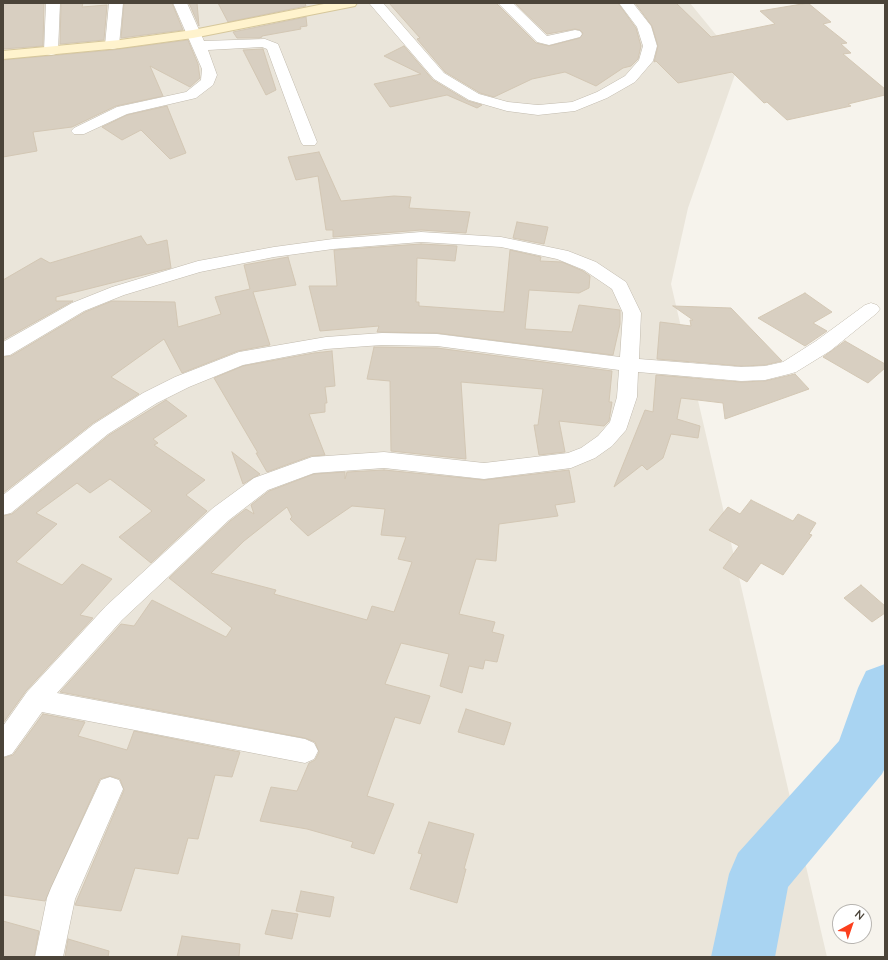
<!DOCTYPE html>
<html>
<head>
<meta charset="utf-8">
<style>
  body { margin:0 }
  #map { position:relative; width:888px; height:960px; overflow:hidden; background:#f6f3ec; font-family:"Nunito Sans",sans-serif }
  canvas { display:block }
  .frame { position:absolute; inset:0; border:4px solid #4b4439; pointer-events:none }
  .north { position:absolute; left:832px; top:904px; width:40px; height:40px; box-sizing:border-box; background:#fff; border:1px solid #b7b4b0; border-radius:50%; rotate:40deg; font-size:11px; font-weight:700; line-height:16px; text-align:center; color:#4b4439 }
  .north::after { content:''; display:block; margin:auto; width:14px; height:18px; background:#fc3f1d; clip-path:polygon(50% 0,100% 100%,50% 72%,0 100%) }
</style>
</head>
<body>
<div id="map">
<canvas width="888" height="960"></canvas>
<div class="frame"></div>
<div class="north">N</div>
</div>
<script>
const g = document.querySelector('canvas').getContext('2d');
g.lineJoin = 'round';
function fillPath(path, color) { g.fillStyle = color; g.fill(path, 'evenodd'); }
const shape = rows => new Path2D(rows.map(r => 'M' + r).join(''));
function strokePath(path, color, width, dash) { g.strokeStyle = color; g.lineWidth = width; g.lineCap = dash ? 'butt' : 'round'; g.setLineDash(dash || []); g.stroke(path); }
fillPath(shape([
  [3,3,690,3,739,63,688,208,671,284,827,957,3,957]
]), '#eae5da');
fillPath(shape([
  [885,664,885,768,882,774,788,887,775,957,711,957,729,874,738,853,839,741,858,688,866,671,885,664]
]), '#a9d4f2');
const building = shape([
  [3,3,44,3,43,46,3,49,3,3],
  [61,3,83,3,82,7,107,5,104,40,60,44,61,3],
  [124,3,172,3,183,30,121,38,124,3],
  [189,3,197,3,199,26,189,3],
  [218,3,305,3,306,6,228,22,218,3],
  [389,3,496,3,536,43,549,46,580,38,583,33,580,30,575,29,547,34,515,3,618,3,636,28,641,46,638,59,631,66,623,68,596,86,565,72,532,79,494,97,480,93,445,72,417,39,420,38,389,3],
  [635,3,676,3,711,37,775,24,760,11,808,3,831,22,823,24,847,43,841,44,851,53,843,54,885,89,885,95,848,104,851,106,787,120,767,102,764,103,732,72,678,83,656,61,654,62,658,46,652,26,635,3],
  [306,17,307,26,300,27,301,29,262,36,262,37,259,38,237,38,233,32,306,17],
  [188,40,198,64,200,78,190,87,150,66,163,96,116,106,72,127,33,132,37,151,3,157,3,60,112,50,188,40],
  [404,46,433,80,468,101,482,105,477,108,447,95,390,107,374,84,421,74,384,56,404,46],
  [263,49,276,90,266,95,243,50,263,49],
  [167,106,186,153,170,159,141,130,122,140,102,127,127,115,167,106],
  [319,152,341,201,394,196,411,197,409,208,470,212,466,233,421,230,333,237,333,230,326,230,318,176,296,180,288,157,319,152],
  [517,222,548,227,544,244,513,238,517,222],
  [141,236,147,245,167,240,171,268,56,297,56,301,73,301,3,340,3,280,41,258,50,263,141,236],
  [421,244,457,246,455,261,417,258,416,302,419,302,419,306,504,312,510,250,541,257,540,261,562,262,583,271,590,276,589,288,579,293,529,290,525,329,572,332,579,305,620,310,620,324,613,355,437,333,377,332,379,326,320,331,309,286,337,286,334,250,421,244],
  [288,257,296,285,253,292,270,345,238,351,182,373,164,339,111,377,139,394,93,423,3,493,3,357,11,356,85,312,112,301,175,302,178,327,221,314,215,297,250,289,244,265,288,257],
  [805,293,832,312,813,323,827,331,805,346,758,318,805,293],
  [673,306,731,308,782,361,765,365,741,366,657,359,660,322,691,326,690,320,693,320,673,306],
  [845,341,885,364,885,368,868,383,823,357,845,341],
  [374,347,437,348,612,371,609,402,612,402,609,421,604,426,559,421,565,452,539,455,534,425,538,425,543,389,461,382,466,459,391,451,390,381,367,379,374,347],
  [332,351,335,386,325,387,327,403,325,403,325,412,309,414,325,455,311,456,267,472,256,453,258,453,214,378,243,366,314,353,332,351],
  [795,374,809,389,725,419,723,403,681,398,677,419,700,426,698,438,671,434,663,458,647,470,642,465,614,487,645,410,653,412,656,375,741,382,765,381,795,374],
  [166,400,187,416,153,439,158,443,154,445,205,480,186,495,207,511,151,563,119,537,152,511,110,479,90,493,77,483,36,513,57,524,16,562,62,585,82,564,112,579,80,615,93,618,26,691,3,723,3,516,12,514,109,435,166,400],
  [232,452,260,474,243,484,232,452],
  [384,470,484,480,569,470,575,502,555,505,558,516,499,524,496,561,476,559,459,614,495,622,492,632,504,635,497,662,485,660,483,669,469,666,462,693,440,686,449,654,401,643,385,684,430,696,420,724,395,717,367,796,394,804,374,854,351,847,353,842,307,829,260,821,271,787,297,791,309,763,315,760,319,752,315,742,305,738,60,692,121,624,134,626,152,600,226,637,232,628,169,578,230,521,246,509,254,514,251,505,269,491,314,474,345,472,345,479,347,472,384,470],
  [352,506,385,509,381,535,406,537,398,559,412,562,394,612,372,606,367,620,274,594,276,590,211,573,244,541,287,507,292,517,290,519,308,536,352,506],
  [751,500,793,521,798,514,816,523,809,534,812,535,783,575,761,563,747,582,723,568,739,546,709,530,728,507,740,514,751,500],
  [861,585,885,606,885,613,872,622,844,598,861,585],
  [466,709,511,723,504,745,458,732,466,709],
  [43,714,85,722,78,736,127,750,134,731,240,752,232,777,215,775,198,839,188,838,178,874,135,868,121,911,75,905,124,790,120,779,110,776,100,779,45,901,3,895,3,758,13,755,43,714],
  [429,822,474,834,464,869,466,869,457,903,410,889,422,854,418,853,429,822],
  [301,891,334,897,330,917,296,911,301,891],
  [272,910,298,914,292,939,265,934,272,910],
  [3,921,39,931,34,957,3,957,3,921],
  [182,936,240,944,239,957,177,957,182,936],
  [68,939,109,951,108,957,65,957,68,939]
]);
fillPath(building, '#d8cfc1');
strokePath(building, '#d3c7b4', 1);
const street = shape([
  [46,3,60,3,58,51,56,54,51,55,46,54,44,51,46,3],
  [109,3,123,3,119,45,117,48,112,49,107,48,105,45,109,3],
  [173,3,187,3,204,41,265,39,278,44,317,142,315,145,303,145,301,142,267,49,262,47,208,50,217,75,213,85,196,98,127,114,84,134,74,134,71,131,74,128,117,107,186,92,201,80,202,69,173,3],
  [369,3,383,3,444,73,479,94,508,102,538,105,572,102,597,92,625,76,639,60,643,46,637,27,619,3,633,3,651,26,657,46,653,61,635,82,607,98,575,111,538,115,507,111,469,100,434,79,369,3],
  [498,3,513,3,547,36,575,30,580,31,582,34,580,37,549,45,537,42,498,3],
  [421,232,501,237,568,251,596,262,626,282,641,313,639,359,741,367,765,366,783,362,816,341,865,305,871,303,877,305,880,309,877,313,830,351,796,372,789,374,765,380,741,381,638,372,637,397,626,430,612,446,595,458,571,468,484,479,384,468,314,473,268,490,229,520,122,620,57,693,305,739,314,743,318,751,314,759,305,763,42,712,12,754,3,757,3,726,27,692,106,606,213,508,254,478,312,457,384,452,484,463,568,453,581,448,598,436,610,422,617,397,619,370,437,346,382,345,326,349,243,365,189,387,157,403,108,434,11,513,3,515,3,495,94,424,143,393,175,377,239,352,326,337,382,333,437,334,620,357,623,313,612,289,584,270,557,259,501,247,421,242,333,249,274,257,200,272,124,295,84,311,10,355,3,356,3,342,72,303,112,287,198,261,274,247,333,239,421,232],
  [110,777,119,780,123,789,75,899,63,957,35,957,47,898,51,888,101,780,110,777]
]);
const secondary = shape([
  [329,3,357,3,355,6,350,7,193,38,120,48,3,59,3,51,120,40,193,30,329,3]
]);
strokePath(street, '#c2bbae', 1);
strokePath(secondary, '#d6c79b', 2);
fillPath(street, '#fff');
fillPath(secondary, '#fff3cd');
</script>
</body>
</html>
